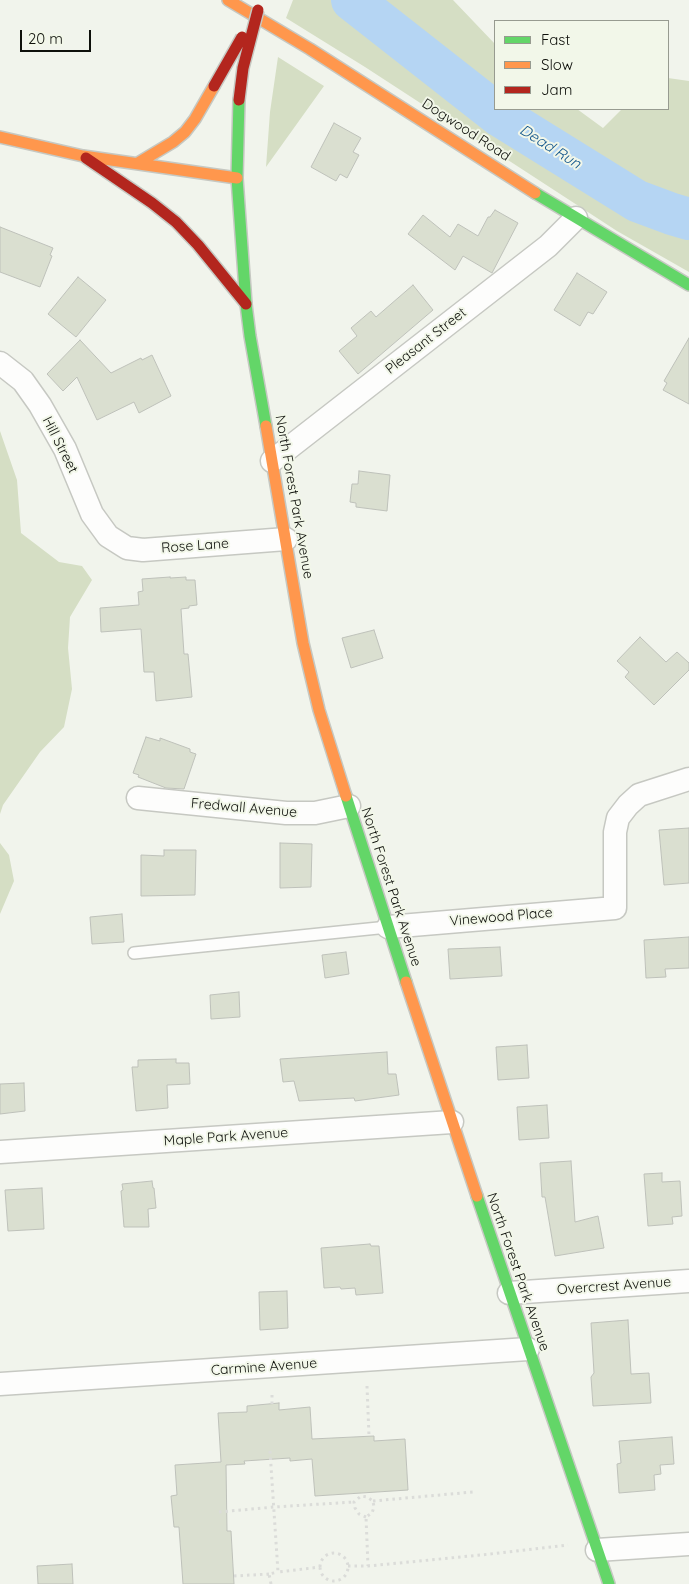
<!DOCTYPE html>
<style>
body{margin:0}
#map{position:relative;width:689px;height:1584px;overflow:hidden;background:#f1f4ec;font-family:Quicksand,sans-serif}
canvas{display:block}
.legend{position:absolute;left:494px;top:20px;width:175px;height:90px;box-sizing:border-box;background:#f2f7e9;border:1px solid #979b90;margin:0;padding:6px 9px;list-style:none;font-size:15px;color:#0e100b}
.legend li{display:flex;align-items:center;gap:10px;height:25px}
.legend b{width:25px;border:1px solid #979b90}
.scale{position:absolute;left:20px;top:30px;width:71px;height:22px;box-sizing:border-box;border:2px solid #0e100b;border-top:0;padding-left:6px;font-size:15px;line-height:18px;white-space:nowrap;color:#0e100b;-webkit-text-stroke:4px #f2f7e9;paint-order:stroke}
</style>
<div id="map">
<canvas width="689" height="1584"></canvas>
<ul class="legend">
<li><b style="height:6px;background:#63d668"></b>Fast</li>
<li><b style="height:6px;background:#ff974d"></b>Slow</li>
<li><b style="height:6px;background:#b3261e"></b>Jam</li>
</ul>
<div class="scale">20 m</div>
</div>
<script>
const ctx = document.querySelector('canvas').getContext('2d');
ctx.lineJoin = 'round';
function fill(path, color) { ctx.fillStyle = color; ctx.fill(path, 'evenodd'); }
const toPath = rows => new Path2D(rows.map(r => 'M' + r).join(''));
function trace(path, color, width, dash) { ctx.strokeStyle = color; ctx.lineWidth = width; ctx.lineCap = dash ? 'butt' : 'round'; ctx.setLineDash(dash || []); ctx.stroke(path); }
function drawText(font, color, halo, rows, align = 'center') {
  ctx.font = font + ' Quicksand,sans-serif'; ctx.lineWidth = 4; ctx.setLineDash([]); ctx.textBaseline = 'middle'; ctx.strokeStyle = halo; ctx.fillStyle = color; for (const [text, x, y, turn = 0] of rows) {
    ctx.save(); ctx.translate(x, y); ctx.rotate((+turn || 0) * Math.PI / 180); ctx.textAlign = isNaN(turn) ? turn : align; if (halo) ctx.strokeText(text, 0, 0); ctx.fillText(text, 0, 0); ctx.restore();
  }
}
fill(toPath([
 [293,0,453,0,495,44,495,109,577,109,603,128,622,109,668,109,668,78,689,81,689,272,617,231,365,67,286,18],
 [278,57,324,86,266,167,270,112],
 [0,431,17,480,21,533,59,562,82,566,92,580,70,617,68,648,72,689,64,727,40,752,3,805,0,814],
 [0,843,9,855,14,881,0,914]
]), '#d5dec4');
trace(toPath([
 [352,0,500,116,637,201,672,214,689,219]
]), '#b5d5f3', 42);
const building = toPath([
 [334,123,361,138,353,152,359,155,347,178,340,174,336,181,311,167,334,123],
 [495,210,518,223,492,273,463,256,455,270,408,234,423,215,450,237,458,224,478,236,488,217,490,217,495,210],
 [0,227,53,248,50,255,52,256,40,287,0,272,0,227],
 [577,273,607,292,593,314,588,312,580,326,554,310,577,273],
 [78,277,106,300,76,337,48,314,78,277],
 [413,285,433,310,358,374,339,351,357,336,351,328,371,311,376,317,413,285],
 [689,338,689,404,663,390,667,383,664,381,689,338],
 [80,340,111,373,141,358,142,360,152,355,171,396,139,413,134,402,97,420,77,377,63,391,47,374,80,340],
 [359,471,390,475,387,511,356,507,356,503,350,502,352,484,358,484,359,471],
 [170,577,170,578,186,577,186,580,195,580,197,605,189,606,189,608,181,609,184,654,188,654,192,697,156,701,154,672,144,672,141,629,101,632,100,608,139,605,138,592,143,591,142,579,170,577],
 [374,630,383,658,351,668,342,638,374,630],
 [640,637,666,662,677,652,689,663,689,670,654,705,625,677,629,672,617,661,640,637],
 [146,737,160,741,160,738,190,749,190,752,196,754,184,789,166,788,138,777,139,775,133,773,146,737],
 [689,828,689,883,664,885,659,830,689,828],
 [280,843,312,844,311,887,280,888,280,843],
 [164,850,196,850,195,895,141,896,141,855,164,856,164,850],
 [122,914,124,942,92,944,90,917,122,914],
 [689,937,689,968,665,969,666,977,646,978,644,940,689,937],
 [500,947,502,976,450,979,448,949,500,947],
 [346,952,349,974,325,978,322,955,346,952],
 [239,992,240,1017,211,1019,210,995,239,992],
 [527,1045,529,1078,498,1080,496,1047,527,1045],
 [387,1052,388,1074,396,1074,399,1095,355,1101,354,1098,299,1101,294,1081,283,1082,280,1059,387,1052],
 [176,1059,176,1063,189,1063,190,1084,167,1085,168,1108,136,1111,132,1067,138,1067,138,1060,176,1059],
 [24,1083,25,1111,0,1114,0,1084,24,1083],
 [547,1105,549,1138,519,1140,517,1107,547,1105],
 [571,1161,575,1222,598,1216,604,1248,555,1256,545,1197,542,1197,540,1163,571,1161],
 [662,1173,662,1182,680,1181,682,1216,672,1217,673,1224,648,1226,644,1174,662,1173],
 [152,1181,153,1188,154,1188,156,1208,148,1209,149,1227,124,1227,121,1191,123,1190,122,1184,152,1181],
 [42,1188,44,1229,8,1231,5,1190,42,1188],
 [370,1244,371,1246,379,1246,383,1293,356,1295,355,1288,341,1289,340,1287,324,1288,321,1248,370,1244],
 [287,1291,288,1328,260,1330,259,1292,287,1291],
 [628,1320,631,1374,649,1373,651,1403,593,1406,591,1377,594,1373,591,1323,628,1320],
 [279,1403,279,1410,310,1407,312,1439,374,1436,374,1441,405,1439,408,1490,315,1496,312,1459,290,1461,290,1458,244,1461,245,1464,226,1465,227,1531,231,1531,234,1584,183,1584,179,1527,174,1527,171,1496,177,1495,175,1465,221,1462,218,1413,247,1412,247,1406,279,1403],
 [672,1437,674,1464,660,1465,661,1474,654,1475,655,1490,619,1493,617,1464,621,1463,619,1441,672,1437],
 [72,1564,73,1584,38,1584,37,1566,72,1564]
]);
fill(building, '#dadfd0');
trace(building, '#bec1ba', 1);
const lane = toPath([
 [134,953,388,927]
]);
const street = toPath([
 [0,363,23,381,40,405,65,449,92,514,108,536,127,548,143,550,286,539],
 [272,461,548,246,576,218],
 [138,798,286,813,315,813,349,806],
 [388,927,615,908,615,832,618,818,628,805,639,795,689,779],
 [0,1152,452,1122],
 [509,1293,689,1281],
 [0,1384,528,1349],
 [597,1550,689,1544]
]);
const fast = toPath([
 [239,100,237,178,246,304,250,336,266,426],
 [535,193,689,285],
 [346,796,406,982],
 [477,1196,609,1584]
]);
const slow = toPath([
 [228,0,310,49,535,193],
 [0,137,83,156,237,178],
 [138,163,173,142,185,132,195,119,214,86],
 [266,426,303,643,319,710,346,796],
 [406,982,477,1196]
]);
const jam = toPath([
 [86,158,152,203,176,222,198,245,246,304]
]);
trace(lane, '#c6c8c2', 14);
trace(street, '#c6c8c2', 25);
trace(fast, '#c6c8c2', 14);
trace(slow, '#c6c8c2', 14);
trace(jam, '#c6c8c2', 14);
trace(toPath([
 [367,1386,369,1436],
 [272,1404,272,1391],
 [270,1451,278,1572,320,1567],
 [373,1501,473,1492],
 [219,1512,274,1507,354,1502],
 [366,1517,359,1514,355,1508,354,1502,361,1496,367,1497,373,1501,374,1507,372,1513,366,1517,368,1566],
 '320 1567a14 14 0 1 1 28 0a14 14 0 1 1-28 0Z',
 [348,1566,368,1566,481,1555,568,1545],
 [234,1576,269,1574],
 [271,1584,269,1574,278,1572]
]), '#dbdcd9', 3, [2.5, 4]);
trace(lane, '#fdfdfc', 11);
trace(street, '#fdfdfc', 22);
trace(fast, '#63d668', 11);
trace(slow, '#ff974d', 11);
trace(jam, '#b3261e', 11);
const jamBridge = toPath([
 [214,86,242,37],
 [239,100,243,68,258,10]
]);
trace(jamBridge, '#c6c8c2', 14, []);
trace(jamBridge, '#b3261e', 11);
drawText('14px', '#0e100b', '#f2f7e9', [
 ["Dogwood Road",466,130,33],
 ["Pleasant Street",426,341,-38],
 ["Hill Street",60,445,63],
 ["North Forest Park Avenue",294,497,80],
 ["Rose Lane",195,546,-4],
 ["Fredwall Avenue",244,808,5],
 ["North Forest Park Avenue",391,887,72],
 ["Vinewood Place",501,917,-5],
 ["Maple Park Avenue",226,1137,-4],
 ["North Forest Park Avenue",518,1272,71],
 ["Overcrest Avenue",614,1286,-4],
 ["Carmine Avenue",264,1367,-4]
]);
drawText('italic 15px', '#11558c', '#f2f7e9', [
 ["Dead Run",550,147,32]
]);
</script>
